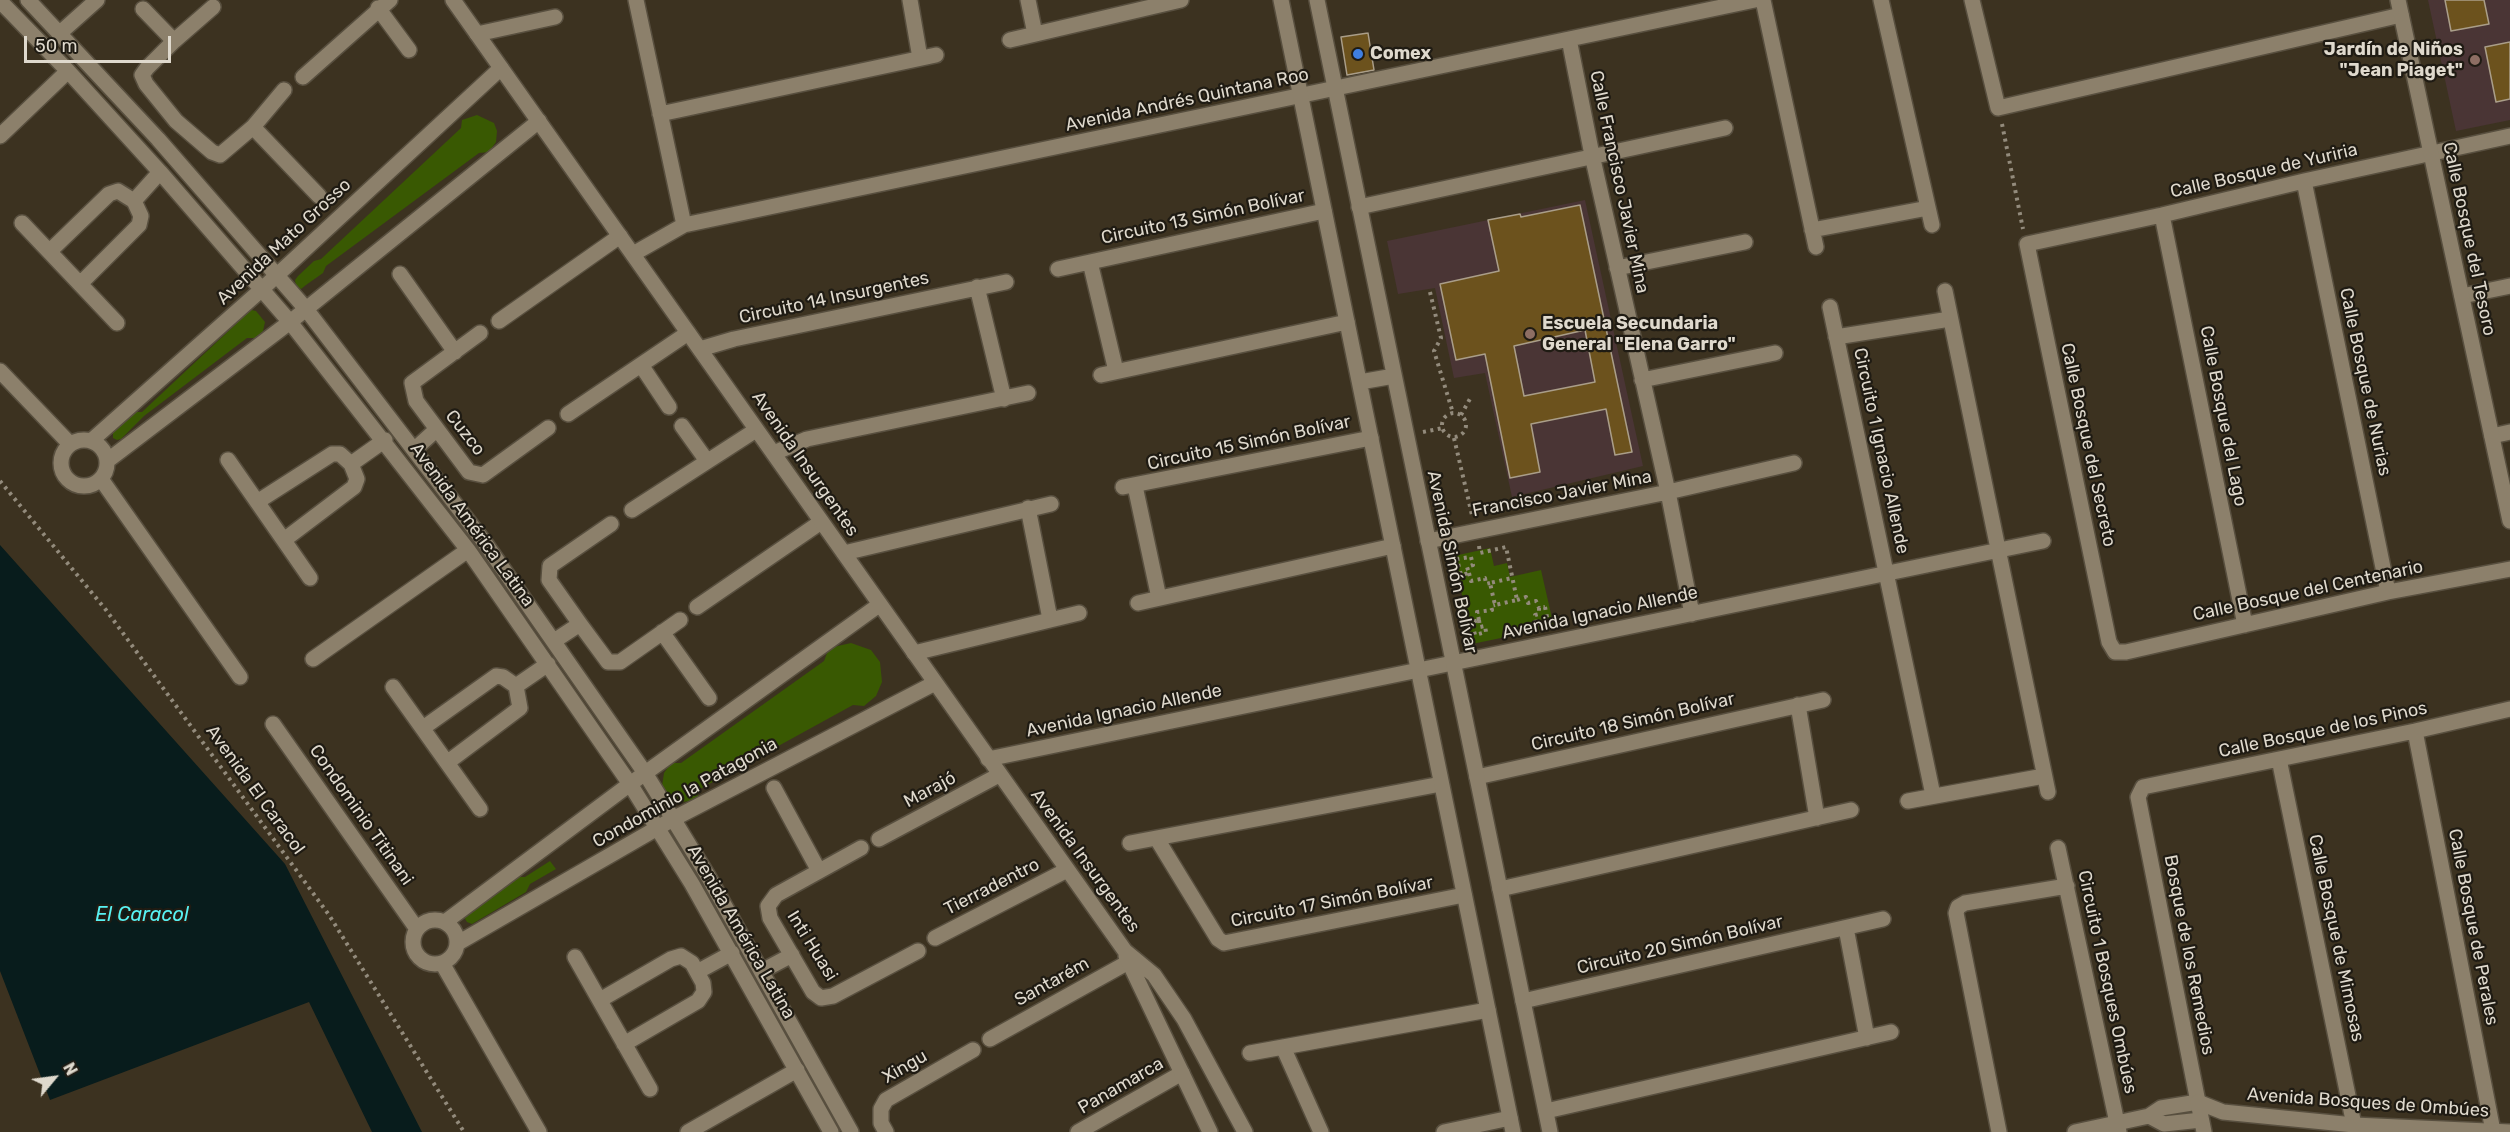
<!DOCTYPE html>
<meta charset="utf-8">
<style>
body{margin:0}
#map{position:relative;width:2510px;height:1132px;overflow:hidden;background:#3c3220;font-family:Rubik,sans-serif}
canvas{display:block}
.north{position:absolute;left:24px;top:1048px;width:60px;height:60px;-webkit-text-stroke:4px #1f1b13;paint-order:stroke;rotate:61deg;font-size:16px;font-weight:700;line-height:24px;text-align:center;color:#dfd9cd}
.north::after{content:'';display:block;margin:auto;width:21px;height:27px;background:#dfd9cd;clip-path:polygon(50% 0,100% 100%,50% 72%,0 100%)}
.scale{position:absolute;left:24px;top:36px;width:147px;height:27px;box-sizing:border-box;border:3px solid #dfd9cd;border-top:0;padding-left:8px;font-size:18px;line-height:21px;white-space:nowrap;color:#dfd9cd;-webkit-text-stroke:4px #1f1b13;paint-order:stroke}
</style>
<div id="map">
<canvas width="2510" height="1132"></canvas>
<div class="north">N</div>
<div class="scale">50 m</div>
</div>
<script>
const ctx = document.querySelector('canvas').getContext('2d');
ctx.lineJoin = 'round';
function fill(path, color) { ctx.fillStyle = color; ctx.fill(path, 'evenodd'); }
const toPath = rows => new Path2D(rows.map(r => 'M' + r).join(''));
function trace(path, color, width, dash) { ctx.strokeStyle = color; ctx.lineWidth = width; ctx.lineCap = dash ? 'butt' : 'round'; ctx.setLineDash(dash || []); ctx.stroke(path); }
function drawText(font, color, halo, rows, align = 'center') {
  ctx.font = font + ' Rubik,sans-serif'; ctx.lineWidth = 4.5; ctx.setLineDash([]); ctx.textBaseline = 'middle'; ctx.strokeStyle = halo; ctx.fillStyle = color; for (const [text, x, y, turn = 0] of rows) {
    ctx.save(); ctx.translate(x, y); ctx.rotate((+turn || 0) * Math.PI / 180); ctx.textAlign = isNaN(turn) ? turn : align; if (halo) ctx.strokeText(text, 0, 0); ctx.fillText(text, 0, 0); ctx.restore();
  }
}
fill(toPath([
 [2428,0,2510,0,2510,120,2456,131],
 [1585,200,1643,466,1512,497,1485,373,1454,378,1435,288,1398,294,1387,241]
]), '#4a3535');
fill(toPath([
 [477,115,494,123,497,131,496,142,489,152,479,153,326,266,323,273,306,285,301,289,296,286,295,280,298,276,314,261,321,259,461,128,462,120],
 [247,309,256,311,265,322,263,331,256,338,247,338,144,416,121,439,117,440,113,438,113,430,136,412,142,412,236,324,237,315],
 [1490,548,1494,566,1507,563,1510,577,1541,570,1554,627,1472,644,1454,556],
 [851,643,871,650,880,662,882,682,876,696,864,706,853,705,700,789,696,801,678,802,668,795,662,786,664,773,671,763,681,763,824,661,829,648],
 [550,861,556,869,530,884,526,892,472,924,467,922,464,917,466,912,515,877,525,877]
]), '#395902');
fill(toPath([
 [0,545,285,864,422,1132,372,1132,309,1002,50,1100,0,971]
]), '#081c1c');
const building = toPath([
 [2445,0,2484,0,2489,24,2451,31,2445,0],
 [1368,33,1374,70,1347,75,1341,37,1368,33],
 [2510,42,2510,99,2496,102,2485,47,2510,42],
 [1580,205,1632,452,1615,455,1606,409,1531,424,1540,472,1510,478,1485,354,1456,360,1440,284,1499,271,1488,220,1520,214,1521,217,1580,205],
 [1585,330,1595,382,1524,396,1514,346,1585,330]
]);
fill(building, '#6c521d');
trace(building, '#aa9e89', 1.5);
const minor = toPath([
 [28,0,158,139,306,309,485,543,645,773,708,876,851,1132],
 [636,0,684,225],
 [910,0,920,58],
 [1028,0,1035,34],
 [1763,0,1816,247],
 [1881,0,1932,225],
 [1972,0,1998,108,2401,15],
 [0,1,68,71,160,172,290,322,468,550,630,784,692,884,831,1132],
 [213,7,174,41,147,68,142,75,146,84,176,121,212,152,220,155,253,127,284,90],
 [378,8,409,50],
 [143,9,174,41],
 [60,33,97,0],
 [477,34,555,17],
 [1569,39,1592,155,1668,492,1692,614],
 [1010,40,1181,0],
 [303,77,390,0],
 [660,114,936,55],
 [253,127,319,196],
 [0,136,68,71],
 [2510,136,2304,181,2162,215,2027,244,2109,642,2115,652,2126,652,2388,592,2510,569],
 [2304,181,2388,592],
 [134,201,160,172],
 [1359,207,1725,128],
 [2162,215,2245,625],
 [22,223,117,323],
 [1812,230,1928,208],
 [50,251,109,194,118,191,134,201,141,216,139,225,80,284],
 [633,254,684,225,1755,0],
 [1090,262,1116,371],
 [1617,268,1745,242],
 [1058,269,1324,211],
 [400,274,455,352],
 [977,287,1004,399],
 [1945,291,2048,792],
 [2462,296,2510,286],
 [1830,307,1933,795],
 [499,321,620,236],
 [480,333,412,383,416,401,469,472,483,475,548,428],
 [1836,337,1950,319],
 [700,349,734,339,1006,282],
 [641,365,669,407],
 [0,371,70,444],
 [1101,375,1347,322],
 [1642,380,1775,353],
 [568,414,688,333],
 [682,426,707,461],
 [2492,436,2510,432],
 '61 463a23 23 0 1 1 46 0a23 23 0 1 1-46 0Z',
 [91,441,261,290,501,68],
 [415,449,437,429],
 [774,453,807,439,1028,393],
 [228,460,310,578],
 [107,461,290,322,539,121],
 [351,464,385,440],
 [101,479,240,677],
 [1135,486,1159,598],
 [1123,487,1371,438],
 [257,502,332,454,340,454,351,464,357,479,354,487,284,540],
 [1028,508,1050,619],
 [632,510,756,430],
 [611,524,550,566,549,580,580,624,608,662,620,662,680,620],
 [1428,541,1668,492,1794,463],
 [844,553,1051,504],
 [1138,603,1393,546],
 [697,607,821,522],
 [662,632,709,698],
 [554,641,580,624],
 [914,653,1079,613],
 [313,659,468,550],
 [516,686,548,664],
 [393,687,480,809],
 [1798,705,1817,818],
 [273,724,417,929],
 [423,728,496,676,503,677,516,686,520,708,448,762],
 [2415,731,2493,1131],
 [988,759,2043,541],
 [2279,759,2354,1125],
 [1477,777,1823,700],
 [774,788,819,871],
 [1908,801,2044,776],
 [879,839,999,775],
 [1157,839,1218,939,1224,943,1464,895],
 [1130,843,1441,784],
 [861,848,776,895,768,906,770,918,813,992,821,998,833,996,918,951],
 [2058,848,2119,1132],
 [1500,889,1851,810],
 '413 942a22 22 0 1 1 44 0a22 22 0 1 1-44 0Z',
 [445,922,630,784,879,605],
 [1846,928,1867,1038],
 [935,938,1067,870],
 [458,943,673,819,935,683],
 [575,957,650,1089],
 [442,963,539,1132],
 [762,971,792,955],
 [697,972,732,953],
 [600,1000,671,959,681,956,692,963,703,983,704,992,698,1001,624,1044],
 [1523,1001,1883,919],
 [990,1039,1134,959],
 [1283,1047,1321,1132],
 [1250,1053,1488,1010],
 [1546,1111,1891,1032],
 [2149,1116,2164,1124,2201,1120],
 [688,1132,797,1070],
 [886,1132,881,1123,881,1109,886,1100,973,1050],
 [1078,1132,1182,1073],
 [1444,1132,1510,1118],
 [1999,1132,1956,913,1958,907,1965,903,2067,886],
 [2075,1132,2149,1116,2161,1108,2198,1102,2138,797,2143,787,2415,731,2510,709]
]);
const tertiary = toPath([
 [2398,0,2510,521],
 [2198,1102,2223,1112,2354,1125,2510,1132],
 [2198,1102,2204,1132]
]);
const secondary = toPath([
 [453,0,1125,951,1154,975,1184,1019,1245,1132],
 [1281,0,1513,1132],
 [1317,0,1550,1132],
 [1360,382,1394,376],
 [1126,956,1210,1132]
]);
trace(minor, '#584f3f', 18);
trace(tertiary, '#584f3f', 18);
trace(secondary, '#584f3f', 18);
trace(toPath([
 [2002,124,2023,229],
 [1430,292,1441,338,1434,351,1453,413],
 '1442 425a12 12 0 1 1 24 0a12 12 0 1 1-24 0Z',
 [1461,415,1471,397],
 [1423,432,1443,428],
 [1454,438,1472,515],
 [0,481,106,610,329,915,464,1132],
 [1479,546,1480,553,1506,547,1517,600,1495,605,1490,583,1512,578],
 [1471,557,1473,565,1467,567,1469,573,1461,575,1457,559,1471,557],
 [1469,573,1471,581,1485,578,1486,584,1490,583],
 [1517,600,1526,597,1528,603,1536,601,1539,608],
 [1545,607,1548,622,1536,625,1535,615,1539,614,1539,608,1545,607],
 [1479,620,1480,627,1485,626,1486,632,1475,635,1472,622,1479,620],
 [1479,620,1477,612,1492,610,1491,606,1495,605]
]), '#938b7c', 4, [3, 4.5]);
trace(minor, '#8c806b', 15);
trace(tertiary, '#8c806b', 15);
trace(secondary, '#8c806b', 15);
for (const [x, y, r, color] of [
 [1358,54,6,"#3f7fe0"],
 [2475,60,6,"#8d6e63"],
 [1530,334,6,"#8d6e63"]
]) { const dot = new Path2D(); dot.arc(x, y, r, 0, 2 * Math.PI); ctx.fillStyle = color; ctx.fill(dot); trace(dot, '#1f1b13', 2); }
drawText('bold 18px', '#dfd9cd', '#1f1b13', [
 ["Jardín de Niños",2463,50,"right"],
 ["\"Jean Piaget\"",2463,71,"right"],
 ["Comex",1370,54],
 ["Escuela Secundaria",1542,324],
 ["General \"Elena Garro\"",1542,345]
], 'left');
drawText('18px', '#dfd9cd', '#1f1b13', [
 ["Avenida Andrés Quintana Roo",1187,100,-12],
 ["Calle Bosque de Yuriria",2264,171,-13],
 ["Calle Francisco Javier Mina",1619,182,78],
 ["Circuito 13 Simón Bolívar",1203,217,-12],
 ["Calle Bosque del Tesoro",2469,239,78],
 ["Avenida Mato Grosso",284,242,-43],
 ["Circuito 14 Insurgentes",834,298,-12],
 ["Calle Bosque de Nurias",2365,382,78],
 ["Calle Bosque del Lago",2223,416,79],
 ["Cuzco",465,433,52],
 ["Circuito 15 Simón Bolívar",1249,443,-12],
 ["Calle Bosque del Secreto",2088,445,78],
 ["Circuito 1 Ignacio Allende",1881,451,78],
 ["Avenida Insurgentes",805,464,55],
 ["Francisco Javier Mina",1562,494,-11],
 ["Avenida América Latina",472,525,54],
 ["Avenida Simón Bolívar",1452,562,78],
 ["Calle Bosque del Centenario",2308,591,-12],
 ["Avenida Ignacio Allende",1600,613,-12],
 ["Avenida Ignacio Allende",1124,711,-12],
 ["Circuito 18 Simón Bolívar",1633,722,-13],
 ["Calle Bosque de los Pinos",2323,730,-12],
 ["Avenida El Caracol",255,790,54],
 ["Marajó",930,790,-28],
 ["Condominio la Patagonia",685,793,-29],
 ["Condominio Titinani",361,815,55],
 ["Avenida Insurgentes",1085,861,54],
 ["Tierradentro",992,887,-27],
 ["Circuito 17 Simón Bolívar",1332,902,-11],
 ["Calle Bosque de Perales",2473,927,79],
 ["Avenida América Latina",741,932,60],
 ["Calle Bosque de Mimosas",2336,938,78],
 ["Circuito 20 Simón Bolívar",1680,945,-13],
 ["Inti Huasi",812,946,58],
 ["Bosque de los Remedios",2189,955,79],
 ["Santarém",1052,982,-29],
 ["Circuito 1 Bosques Ombúes",2107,982,78],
 ["Xingu",905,1067,-30],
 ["Panamarca",1121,1086,-30],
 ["Avenida Bosques de Ombúes",2368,1103,4]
]);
drawText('italic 20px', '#58f1f2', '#1f1b13', [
 ["El Caracol",142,915]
]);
</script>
